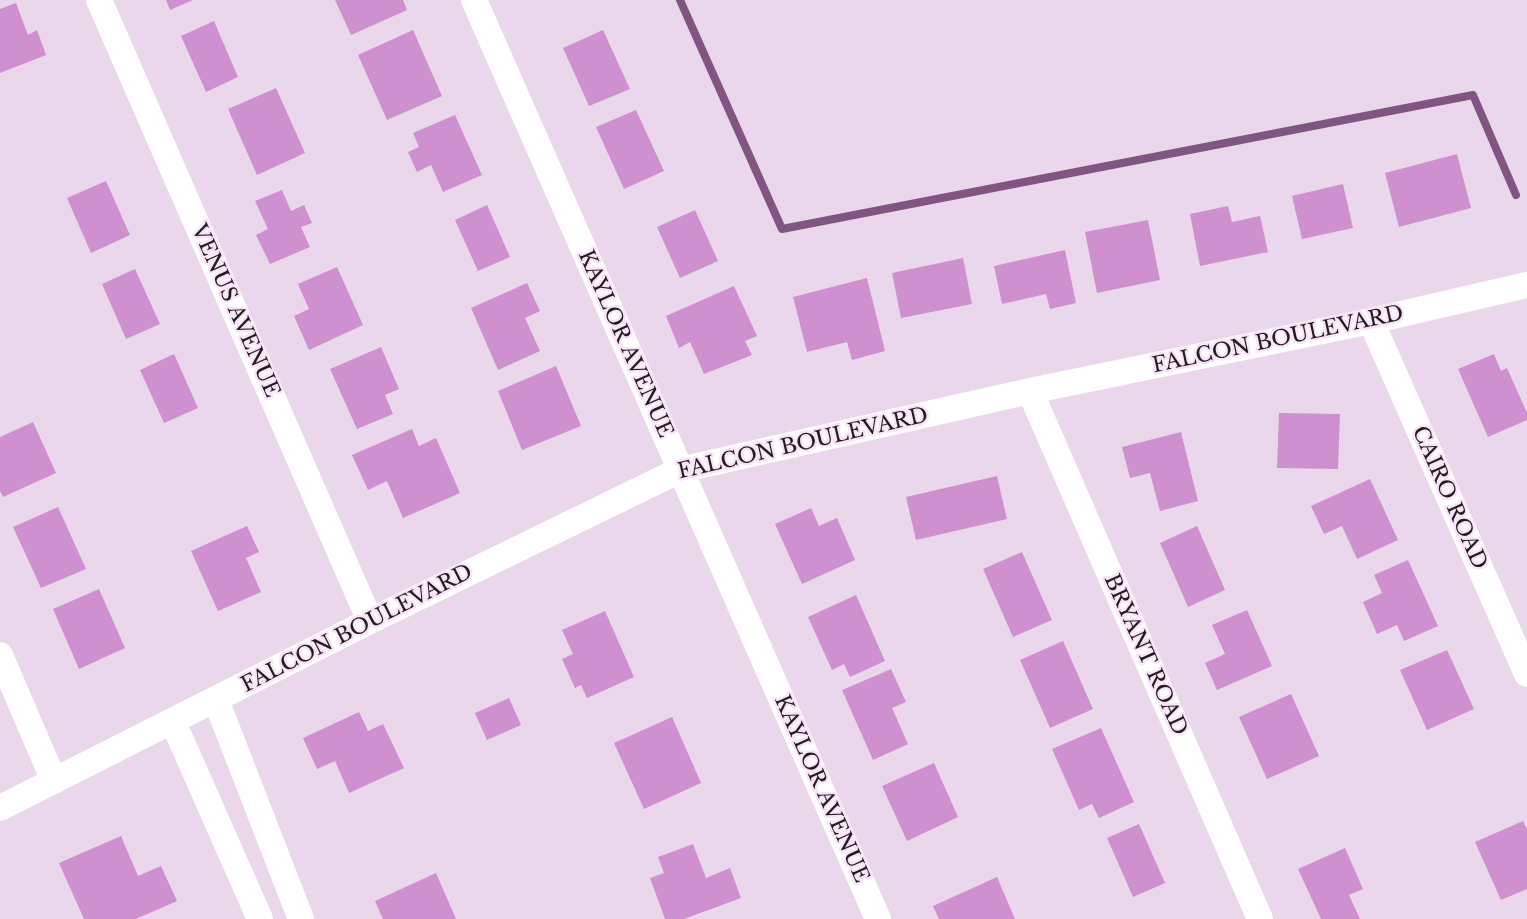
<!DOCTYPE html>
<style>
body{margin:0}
canvas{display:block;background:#ebd7eb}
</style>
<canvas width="1527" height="919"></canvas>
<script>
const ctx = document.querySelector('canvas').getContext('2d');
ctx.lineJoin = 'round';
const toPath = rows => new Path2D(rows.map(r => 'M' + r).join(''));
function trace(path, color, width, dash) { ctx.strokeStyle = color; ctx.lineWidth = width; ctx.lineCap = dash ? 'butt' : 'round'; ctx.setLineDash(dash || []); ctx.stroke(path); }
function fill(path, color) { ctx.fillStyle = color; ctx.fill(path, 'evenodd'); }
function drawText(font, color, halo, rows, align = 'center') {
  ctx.font = font + ' "Libre Baskerville",serif'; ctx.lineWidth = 5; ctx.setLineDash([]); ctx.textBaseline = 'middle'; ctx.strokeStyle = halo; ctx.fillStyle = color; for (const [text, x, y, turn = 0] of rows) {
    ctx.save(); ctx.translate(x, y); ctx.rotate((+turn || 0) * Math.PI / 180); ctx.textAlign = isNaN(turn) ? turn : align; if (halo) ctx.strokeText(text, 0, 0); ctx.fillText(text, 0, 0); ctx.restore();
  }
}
trace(toPath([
 [680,0,782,229,1473,95,1516,195]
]), '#815581', 8);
fill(toPath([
 [166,0,193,0,170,10],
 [335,0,403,0,407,10,351,35],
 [16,3,28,35,37,30,46,55,0,73,0,9],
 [214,21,238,77,206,92,181,36],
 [413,30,442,96,387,120,358,55],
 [603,30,630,89,589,106,563,48],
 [276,88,305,153,257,175,228,109],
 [636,110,664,171,624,189,596,127],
 [455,115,482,175,443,192,431,165,417,172,408,152,419,147,413,133],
 [1457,154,1471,208,1399,227,1385,173],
 [106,181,130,235,91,253,67,198],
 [1343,184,1353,228,1302,239,1292,196],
 [282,190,291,211,304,205,312,223,301,227,310,247,270,264,256,235,268,229,255,201],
 [487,205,510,257,478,271,455,220],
 [1228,206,1232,222,1260,216,1268,252,1200,266,1190,214],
 [695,210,718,261,680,278,657,227],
 [1148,220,1160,280,1097,293,1085,232],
 [1065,250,1076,303,1050,309,1046,294,1002,304,994,266],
 [963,258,972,304,901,318,892,273],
 [337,267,363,325,309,350,294,316,309,309,298,284],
 [135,269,160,324,126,339,102,284],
 [867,278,885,351,852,360,847,342,807,352,793,297],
 [527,283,540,311,525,318,540,351,498,370,471,308],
 [734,286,757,336,745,341,752,355,704,374,690,342,679,348,666,316],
 [381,347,399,389,385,395,393,414,357,429,330,369],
 [174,354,198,408,164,423,140,370],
 [1494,354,1501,371,1507,368,1527,413,1527,420,1488,437,1458,369],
 [556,366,581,426,522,450,498,391],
 [1279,413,1340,414,1338,469,1277,468],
 [33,422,56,473,3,497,0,491,0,437],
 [412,429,419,446,436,438,460,493,403,518,387,481,368,490,352,455],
 [1181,432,1198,501,1160,511,1150,473,1130,478,1122,447],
 [997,476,1007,519,916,540,906,497],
 [1370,479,1398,540,1357,559,1342,526,1324,534,1311,506],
 [58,507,86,569,41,588,13,527],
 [811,508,819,526,837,518,855,560,802,584,775,524],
 [247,526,259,552,246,558,261,592,218,611,191,551],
 [1197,526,1225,590,1188,607,1160,543],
 [1022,552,1052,620,1013,637,983,569],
 [1408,560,1438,626,1404,641,1397,625,1377,634,1363,602,1382,593,1374,575],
 [99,589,125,648,79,669,53,609],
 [856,595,885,661,850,677,844,664,832,670,808,617],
 [1247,610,1272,666,1217,690,1205,663,1225,654,1212,625],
 [605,611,634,677,587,698,581,685,575,688,562,659,573,654,562,630],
 [1063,641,1093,709,1050,728,1020,660],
 [1447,650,1474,709,1427,730,1400,670],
 [891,669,906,702,892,708,908,744,873,760,842,690],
 [1291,694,1319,756,1267,779,1239,717],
 [509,698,521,725,487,740,475,713],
 [359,712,368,731,383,724,404,768,349,793,335,761,317,769,303,738],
 [672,717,701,783,644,809,614,743],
 [1101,728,1134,802,1099,818,1092,804,1079,810,1052,749],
 [934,763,958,817,907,841,882,786],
 [1523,821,1527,829,1527,889,1501,900,1475,842],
 [1139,824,1165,883,1133,897,1107,838],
 [121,836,138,876,161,866,177,901,136,919,84,919,59,863],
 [693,844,706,878,730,868,741,898,684,919,665,919,650,878,664,873,658,857],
 [1345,848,1363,889,1349,895,1360,919,1321,919,1298,869],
 [436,873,456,919,383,919,375,901],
 [997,877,1015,919,939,919,933,906]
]), '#ce90ce');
trace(toPath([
 [99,0,370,621],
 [474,0,878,919],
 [1371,321,1527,674],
 [1030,391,1260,919],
 [0,655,54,781],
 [216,700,301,919],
 [173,722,260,919],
 [0,808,370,621,680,470,1030,391,1371,321,1527,285]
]), '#fff', 26);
drawText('21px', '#221b22', '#f9e4f8', [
 ["VENUS AVENUE",235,311,66],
 ["FALCON BOULEVARD",1278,340,-12],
 ["KAYLOR AVENUE",625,344,66],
 ["FALCON BOULEVARD",803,444,-13],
 ["CAIRO ROAD",1449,498,66],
 ["FALCON BOULEVARD",357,629,-27],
 ["BRYANT ROAD",1145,655,66],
 ["KAYLOR AVENUE",821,789,66]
]);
</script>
